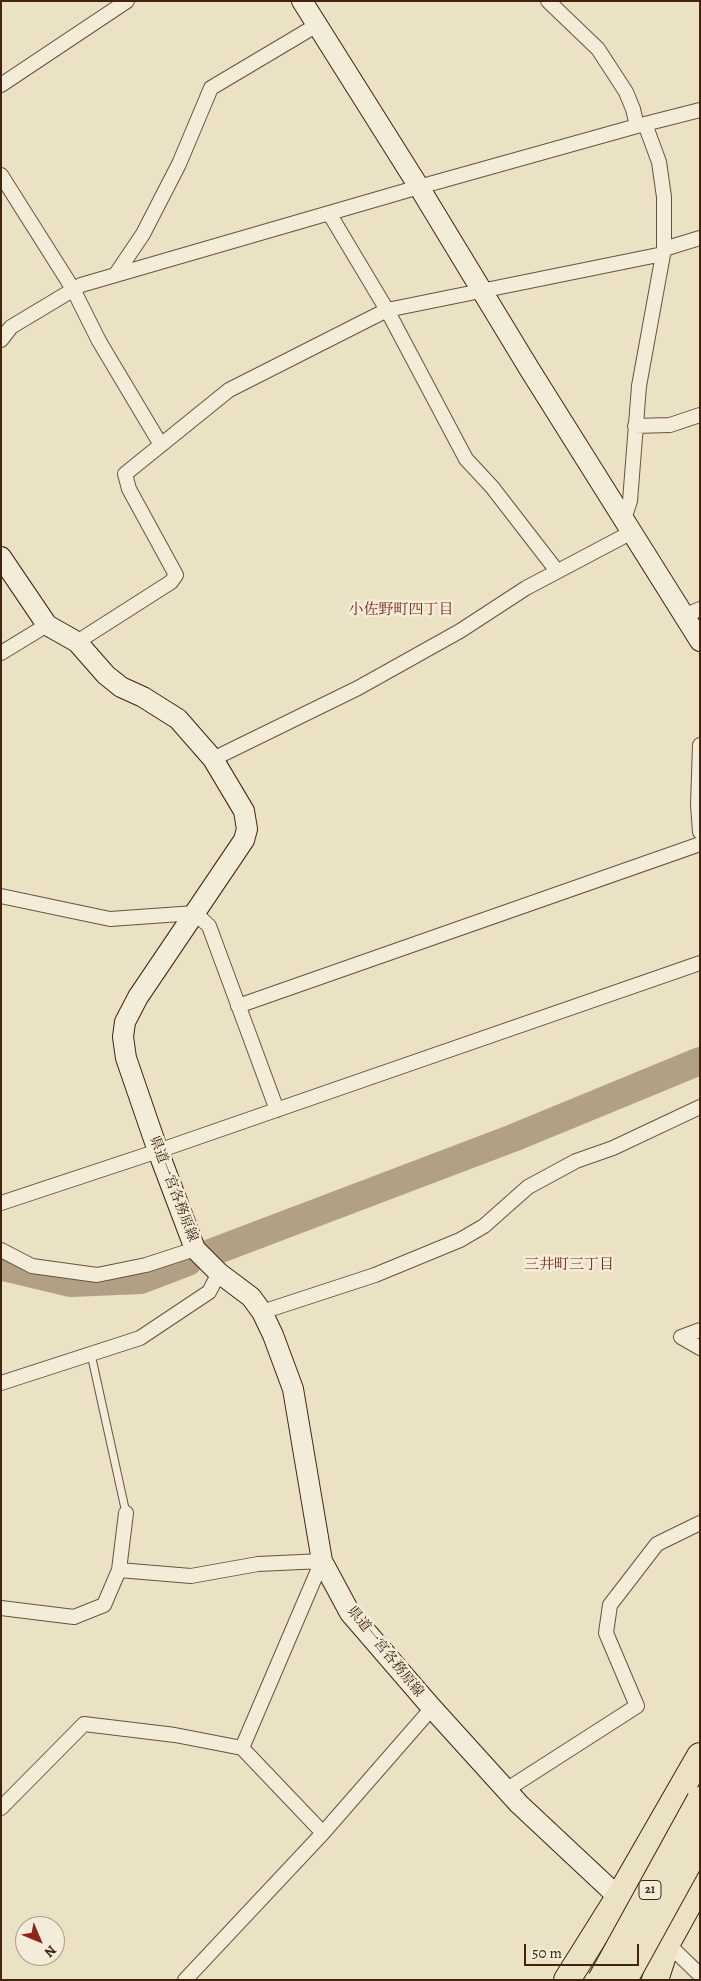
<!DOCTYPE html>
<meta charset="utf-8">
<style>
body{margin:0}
#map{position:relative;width:701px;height:1981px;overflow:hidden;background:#ebe1c4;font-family:Alegreya,serif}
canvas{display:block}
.frame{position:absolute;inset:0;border:2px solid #42230e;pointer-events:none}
.north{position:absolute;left:15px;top:1916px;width:50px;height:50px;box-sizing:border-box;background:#f2ecd9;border:1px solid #ac9c88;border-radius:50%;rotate:135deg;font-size:14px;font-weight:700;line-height:20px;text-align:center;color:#42230e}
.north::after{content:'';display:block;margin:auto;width:18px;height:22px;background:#8f2418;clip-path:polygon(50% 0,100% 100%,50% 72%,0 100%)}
.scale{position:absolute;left:524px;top:1944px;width:115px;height:22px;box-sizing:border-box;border:2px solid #42230e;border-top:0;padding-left:6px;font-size:15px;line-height:18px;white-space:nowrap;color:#42230e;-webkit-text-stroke:4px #f2ecd9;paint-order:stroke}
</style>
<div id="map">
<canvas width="701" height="1981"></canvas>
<div class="frame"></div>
<div class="north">N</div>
<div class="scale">50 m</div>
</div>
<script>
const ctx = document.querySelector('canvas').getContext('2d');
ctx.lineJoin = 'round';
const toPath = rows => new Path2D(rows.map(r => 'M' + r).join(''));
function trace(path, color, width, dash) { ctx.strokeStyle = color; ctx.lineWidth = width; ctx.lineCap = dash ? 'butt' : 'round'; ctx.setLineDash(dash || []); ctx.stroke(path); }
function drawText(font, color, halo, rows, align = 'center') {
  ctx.font = font + ' Alegreya,"Noto Serif JP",serif'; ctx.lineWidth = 5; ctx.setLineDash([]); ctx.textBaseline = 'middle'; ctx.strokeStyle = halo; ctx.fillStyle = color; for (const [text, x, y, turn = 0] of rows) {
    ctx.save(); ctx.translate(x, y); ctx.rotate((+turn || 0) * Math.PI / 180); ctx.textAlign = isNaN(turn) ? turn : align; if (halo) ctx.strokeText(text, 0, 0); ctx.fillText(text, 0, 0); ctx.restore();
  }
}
trace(toPath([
 [210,1253,513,1138,700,1061],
 [1,1265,7,1268,70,1283,141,1280,188,1262]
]), '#b2a086', 28);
const lane = toPath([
 [91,1354,126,1513]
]);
const street = toPath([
 [548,1,598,49,626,92,633,109,637,126],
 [1,85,127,1],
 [1,175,73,289,99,341,161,445],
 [329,213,387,310,466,459,492,487,557,571],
 [664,249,700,238],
 [116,274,143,234,179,164,211,88,317,25],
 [1,340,11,327,81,285,419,187,637,126,700,110],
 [635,426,670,425,700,415],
 [624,519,630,501,639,386,664,249,664,197,659,162,645,124],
 [684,616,700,609],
 [77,642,171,582,176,575,129,489,125,474,229,390,387,310,663,254],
 [1,653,47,625],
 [700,745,698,805,700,832],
 [213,759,358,688,460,631,526,588,632,532],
 [1,896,110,919,195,913,209,926,277,1110],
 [238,1006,700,844],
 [1,1203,158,1151,700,963],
 [1,1250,32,1266,97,1275,146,1265,195,1249],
 [262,1312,375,1275,460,1240,484,1226,528,1187,576,1161,613,1148,700,1107],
 [681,1337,700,1348],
 [681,1337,700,1330],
 [1,1383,140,1338,209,1292,219,1273],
 [119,1570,191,1576,258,1564,322,1561,242,1748],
 [1,1608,74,1617,104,1605,119,1570,126,1513],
 [506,1790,637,1706,606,1633,610,1605,657,1544,700,1523],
 [1,1808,84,1724,175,1735,242,1748,323,1833],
 [667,1943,700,1975],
 [185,1980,323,1833,432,1708]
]);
const secondary = toPath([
 [302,1,419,187,530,370,700,641],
 [1,557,47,625,77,642,106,675,121,687,143,697,178,719,213,759,244,811,247,829,244,840,138,997,125,1022,123,1037,126,1058,158,1151,195,1249,219,1273,251,1297,262,1312,273,1335,293,1389,322,1561,350,1613,432,1708,519,1804,629,1907]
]);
const highway = toPath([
 [567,1980,619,1897,700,1756],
 [655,1980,667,1943,700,1883]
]);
trace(lane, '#6c523c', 9);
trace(street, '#6c523c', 16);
trace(secondary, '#42230e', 22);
trace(highway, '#42230e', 28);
trace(lane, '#f2ecd9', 7);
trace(street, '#f2ecd9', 14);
trace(secondary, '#f2ecd9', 20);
trace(highway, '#ebe1c4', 26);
const highwayBridge = toPath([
 [601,1980,700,1800],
 [624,1980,700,1842]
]);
trace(highwayBridge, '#42230e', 28, []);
trace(highwayBridge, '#ebe1c4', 26);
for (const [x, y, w] of [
 [650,1890,22]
]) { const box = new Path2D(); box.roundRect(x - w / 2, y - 9.5, w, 19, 4); ctx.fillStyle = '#f2ecd9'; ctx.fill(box); trace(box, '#42230e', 1); }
drawText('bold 12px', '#42230e', null, [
 ["21",650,1890]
]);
drawText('14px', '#42230e', '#f2ecd9', [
 ["県道一宮各務原線",173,1189,69],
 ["県道一宮各務原線",385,1652,51]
]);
drawText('15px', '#7a1f14', '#f2ecd9', [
 ["小佐野町四丁目",401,610],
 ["三井町三丁目",569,1265]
]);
</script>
